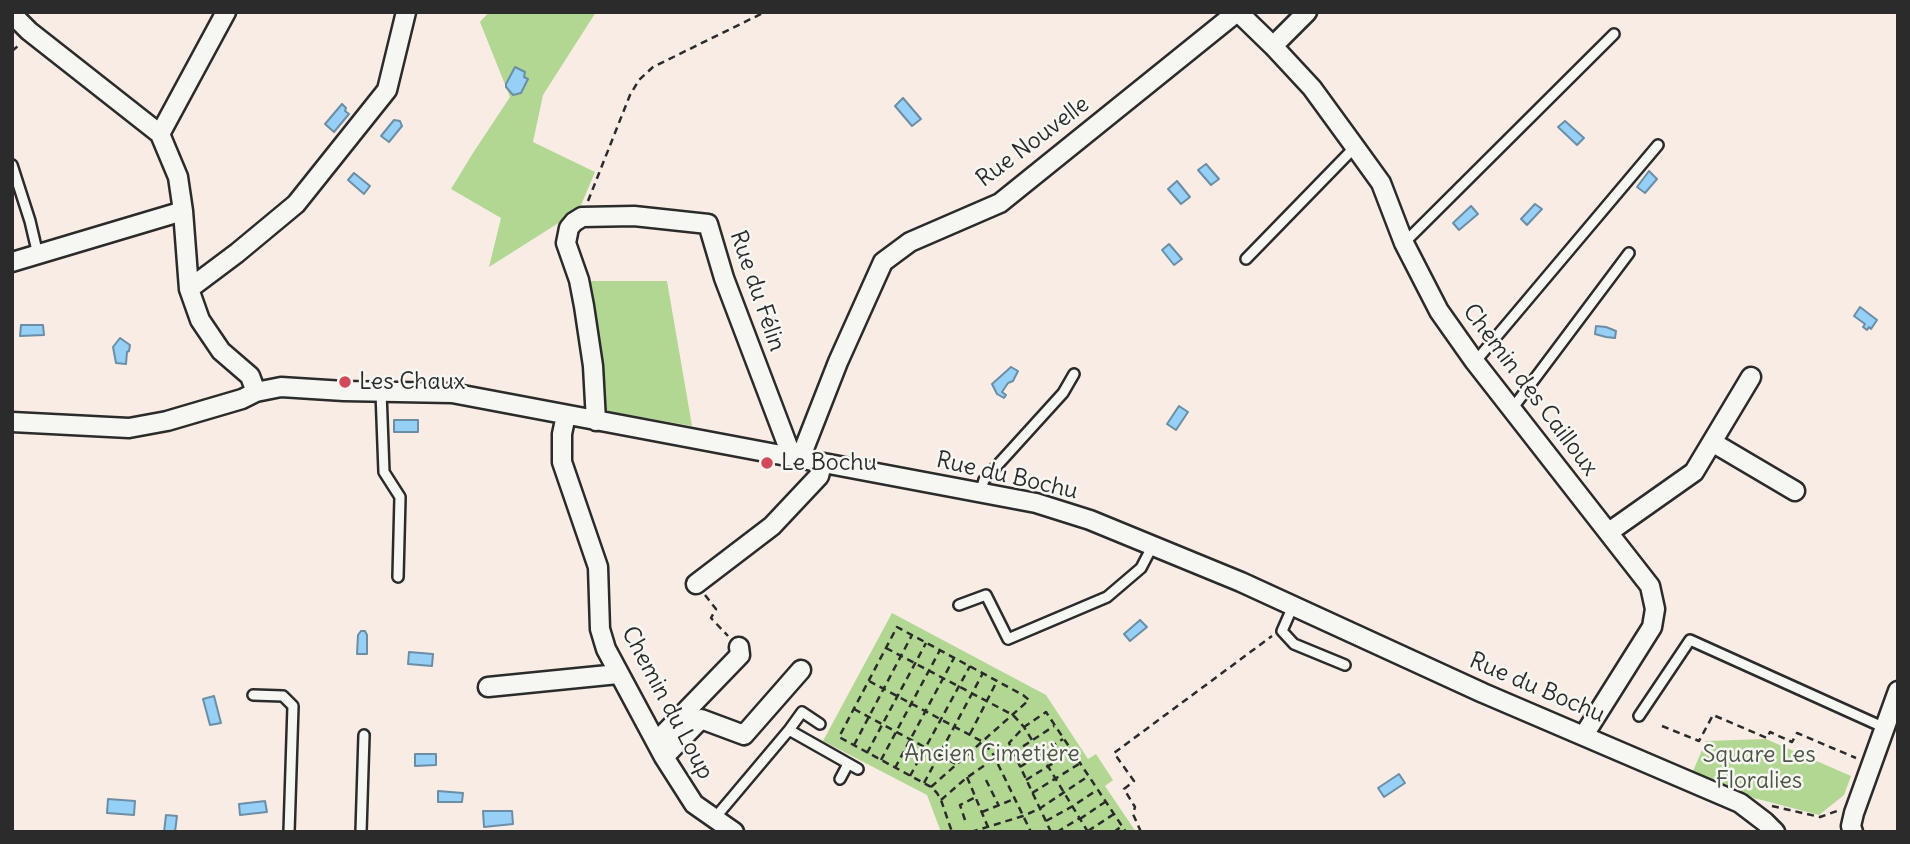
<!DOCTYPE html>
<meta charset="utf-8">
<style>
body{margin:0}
#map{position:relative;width:1910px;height:844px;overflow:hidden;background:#f8ece5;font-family:Delius,sans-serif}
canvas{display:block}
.frame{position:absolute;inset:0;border:14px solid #2b2b2b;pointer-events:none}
</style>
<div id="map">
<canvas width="1910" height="844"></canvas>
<div class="frame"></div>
</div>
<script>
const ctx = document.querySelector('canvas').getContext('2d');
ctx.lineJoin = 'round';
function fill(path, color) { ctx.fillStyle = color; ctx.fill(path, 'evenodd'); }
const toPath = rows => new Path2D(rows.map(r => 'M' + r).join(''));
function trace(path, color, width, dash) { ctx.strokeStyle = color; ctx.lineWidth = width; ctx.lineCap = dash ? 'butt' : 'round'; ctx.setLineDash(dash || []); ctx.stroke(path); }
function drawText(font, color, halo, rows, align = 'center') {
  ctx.font = font + ' Delius,sans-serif'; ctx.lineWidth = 5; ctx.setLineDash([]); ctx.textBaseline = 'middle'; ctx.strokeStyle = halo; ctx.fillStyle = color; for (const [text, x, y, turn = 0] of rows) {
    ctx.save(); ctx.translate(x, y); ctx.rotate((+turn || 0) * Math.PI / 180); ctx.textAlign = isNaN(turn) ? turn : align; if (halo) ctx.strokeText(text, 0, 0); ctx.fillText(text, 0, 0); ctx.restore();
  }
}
fill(toPath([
 [489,12,596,12,543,95,533,142,595,172,579,210,489,267,501,218,451,189,473,153,510,97,480,22],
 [584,281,667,281,692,426,607,411,602,400],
 [892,613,1046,695,1088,759,1096,754,1113,780,1105,786,1136,832,941,832,927,795,823,741],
 [1766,739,1851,776,1844,795,1819,815,1754,798,1693,771,1706,741]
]), '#b2d792');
const water = toPath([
 [515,67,525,72,524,77,528,79,521,93,513,95,506,87,506,84,515,67],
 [903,98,921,119,912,126,895,106,903,98],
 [342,104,346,108,345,111,349,114,334,132,325,124,342,104],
 [394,120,400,121,402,126,389,142,381,136,394,120],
 [1565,121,1584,138,1577,145,1558,127,1565,121],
 [1206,164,1219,179,1211,185,1198,170,1206,164],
 [1649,171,1657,179,1645,193,1637,187,1649,171],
 [354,173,370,186,364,194,348,180,354,173],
 [1177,181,1190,197,1181,204,1168,189,1177,181],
 [1535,204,1542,209,1527,225,1521,219,1535,204],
 [1471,206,1478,214,1459,230,1453,223,1471,206],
 [1169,244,1182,259,1174,265,1162,250,1169,244],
 [1860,307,1877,320,1871,329,1869,327,1867,330,1863,327,1865,324,1854,316,1860,307],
 [21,325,43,325,44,335,20,336,21,325],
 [1596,326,1606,327,1616,331,1615,338,1606,337,1595,334,1596,326],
 [120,338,130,345,129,351,127,352,126,364,116,363,113,347,120,338],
 [1011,367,1018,371,1013,381,1008,383,1002,392,1006,395,1004,398,997,394,992,384,1011,367],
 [1179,406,1188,412,1176,430,1167,424,1179,406],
 [394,420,418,420,418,432,394,432,394,420],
 [1140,620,1147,627,1130,641,1124,634,1140,620],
 [361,631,365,631,367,635,367,654,357,654,358,635,361,631],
 [409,652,433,654,432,666,408,664,409,652],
 [214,696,221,723,210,725,203,699,214,696],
 [415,754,436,754,436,765,415,766,415,754],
 [1399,774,1405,783,1384,797,1378,788,1399,774],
 [438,791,463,793,462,802,438,802,438,791],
 [108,799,135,801,134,815,107,813,108,799],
 [265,801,267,812,240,815,239,804,265,801],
 [483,811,512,811,513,824,484,827,483,811],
 [166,815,177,816,175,832,164,832,166,815]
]);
fill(water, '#96d0f6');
trace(water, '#6b8ea5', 2);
const lane = toPath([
 [12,165,30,221,38,255],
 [1404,243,1614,34],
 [1246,259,1355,147],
 [1475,362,1658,145],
 [381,392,384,472,400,497,398,577],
 [1512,409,1629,253],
 [980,493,984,480,1063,393,1074,374],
 [959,605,986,595,1008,639,1107,597,1141,568,1153,545],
 [1293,606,1282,631,1294,644,1345,665],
 [253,695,283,696,293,706,289,832],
 [1639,716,1690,640,1885,728],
 [789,730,802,712,820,724],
 [840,779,848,764],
 [714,819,789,730,858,769],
 [361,832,364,735]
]);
const street = toPath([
 [1238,12,1273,46,1312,88,1355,147,1381,183,1404,243,1439,311,1475,362,1650,586,1655,609,1652,627,1584,735],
 [12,14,29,31,160,134,178,177,183,211,189,289,200,320,221,351,250,376,256,392],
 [1273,46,1307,12],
 [160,134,226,12],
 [12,262,183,211],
 [189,289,237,253,296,204,387,90,406,12],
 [566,415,562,434,562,462,598,567,600,629,606,649,664,757,694,804,734,832],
 [596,421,593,366,584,306,579,280,566,243,569,228,574,222,582,217,634,216,708,224,724,278,792,457],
 [12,422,129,428,167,421,242,399,256,392,281,387,344,391,452,393,1036,503,1090,520,1241,582,1483,693,1740,803,1765,822,1775,832],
 [1712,442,1795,491],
 [800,459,838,362,883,262,910,242,1000,203,1237,12],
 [1609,532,1694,472,1751,377],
 [696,584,772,526,819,476,822,464],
 [488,687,618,674],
 [656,742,740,655,739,647],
 [664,757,701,719,744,735,801,670],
 [1853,832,1851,826,1854,813,1898,691]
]);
trace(lane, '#2b2b2b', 14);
trace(street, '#2b2b2b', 23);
trace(toPath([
 [12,51,19,45],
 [588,201,630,95,639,80,653,67,765,12],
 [705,595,716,609,711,618,728,636],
 [886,648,1013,715,1024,727,1088,832],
 [869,681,983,742,993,754,1031,832],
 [854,709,956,764],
 [1662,726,1699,741,1713,715,1767,738,1770,732,1792,742,1797,733,1856,758],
 [970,734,997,681],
 [854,745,912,635],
 [867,753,926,643],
 [1013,753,1054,726],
 [881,760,940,650],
 [1020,767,1063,739],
 [895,768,954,658],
 [910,776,970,666],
 [967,777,990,832],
 [986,780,999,806],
 [1026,780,1071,752],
 [924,783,983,673],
 [931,787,1029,700,1023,695,897,627,839,737,931,787,937,793,941,800,952,832],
 [1032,793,1079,764],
 [941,800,965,779,995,758],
 [1772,806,1820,817,1837,811],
 [982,812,1014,799],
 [1080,819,1105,802],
 [965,820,960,805,976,797],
 [1046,821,1073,806,1097,790],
 [1088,831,1114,814],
 [971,832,1023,816,1039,809,1087,777],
 [1051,832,1009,743,1024,727,1046,712,1126,832],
 [1057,832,1080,818],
 [1114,832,1122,826],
 [1141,832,1133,814,1135,807,1124,789,1134,781,1114,753,1272,636]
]), '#2b2b2b', 2.5, [7, 5]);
trace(lane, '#f6f6f2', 9);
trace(street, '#f6f6f2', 18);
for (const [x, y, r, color] of [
 [345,382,7,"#d1495b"],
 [767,463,7,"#d1495b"]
]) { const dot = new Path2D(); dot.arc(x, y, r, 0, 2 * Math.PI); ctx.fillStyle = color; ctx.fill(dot); trace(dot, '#f6f6f2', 2.5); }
drawText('23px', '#2b2b2b', '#f6f6f2', [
 ["Rue Nouvelle",1033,142,-37],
 ["Rue du Félin",757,291,71],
 ["Chemin des Cailloux",1530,390,53],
 ["Rue du Bochu",1007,476,13],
 ["Rue du Bochu",1537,688,23],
 ["Chemin du Loup",667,703,62]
]);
drawText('23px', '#2b2b2b', '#f6f6f2', [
 ["Les Chaux",359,382],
 ["Le Bochu",781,463]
], 'left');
drawText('23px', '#4d5645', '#f6f6f2', [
 ["Ancien Cimetière",992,754],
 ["Square Les",1759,755],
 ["Floralies",1759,781]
]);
</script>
